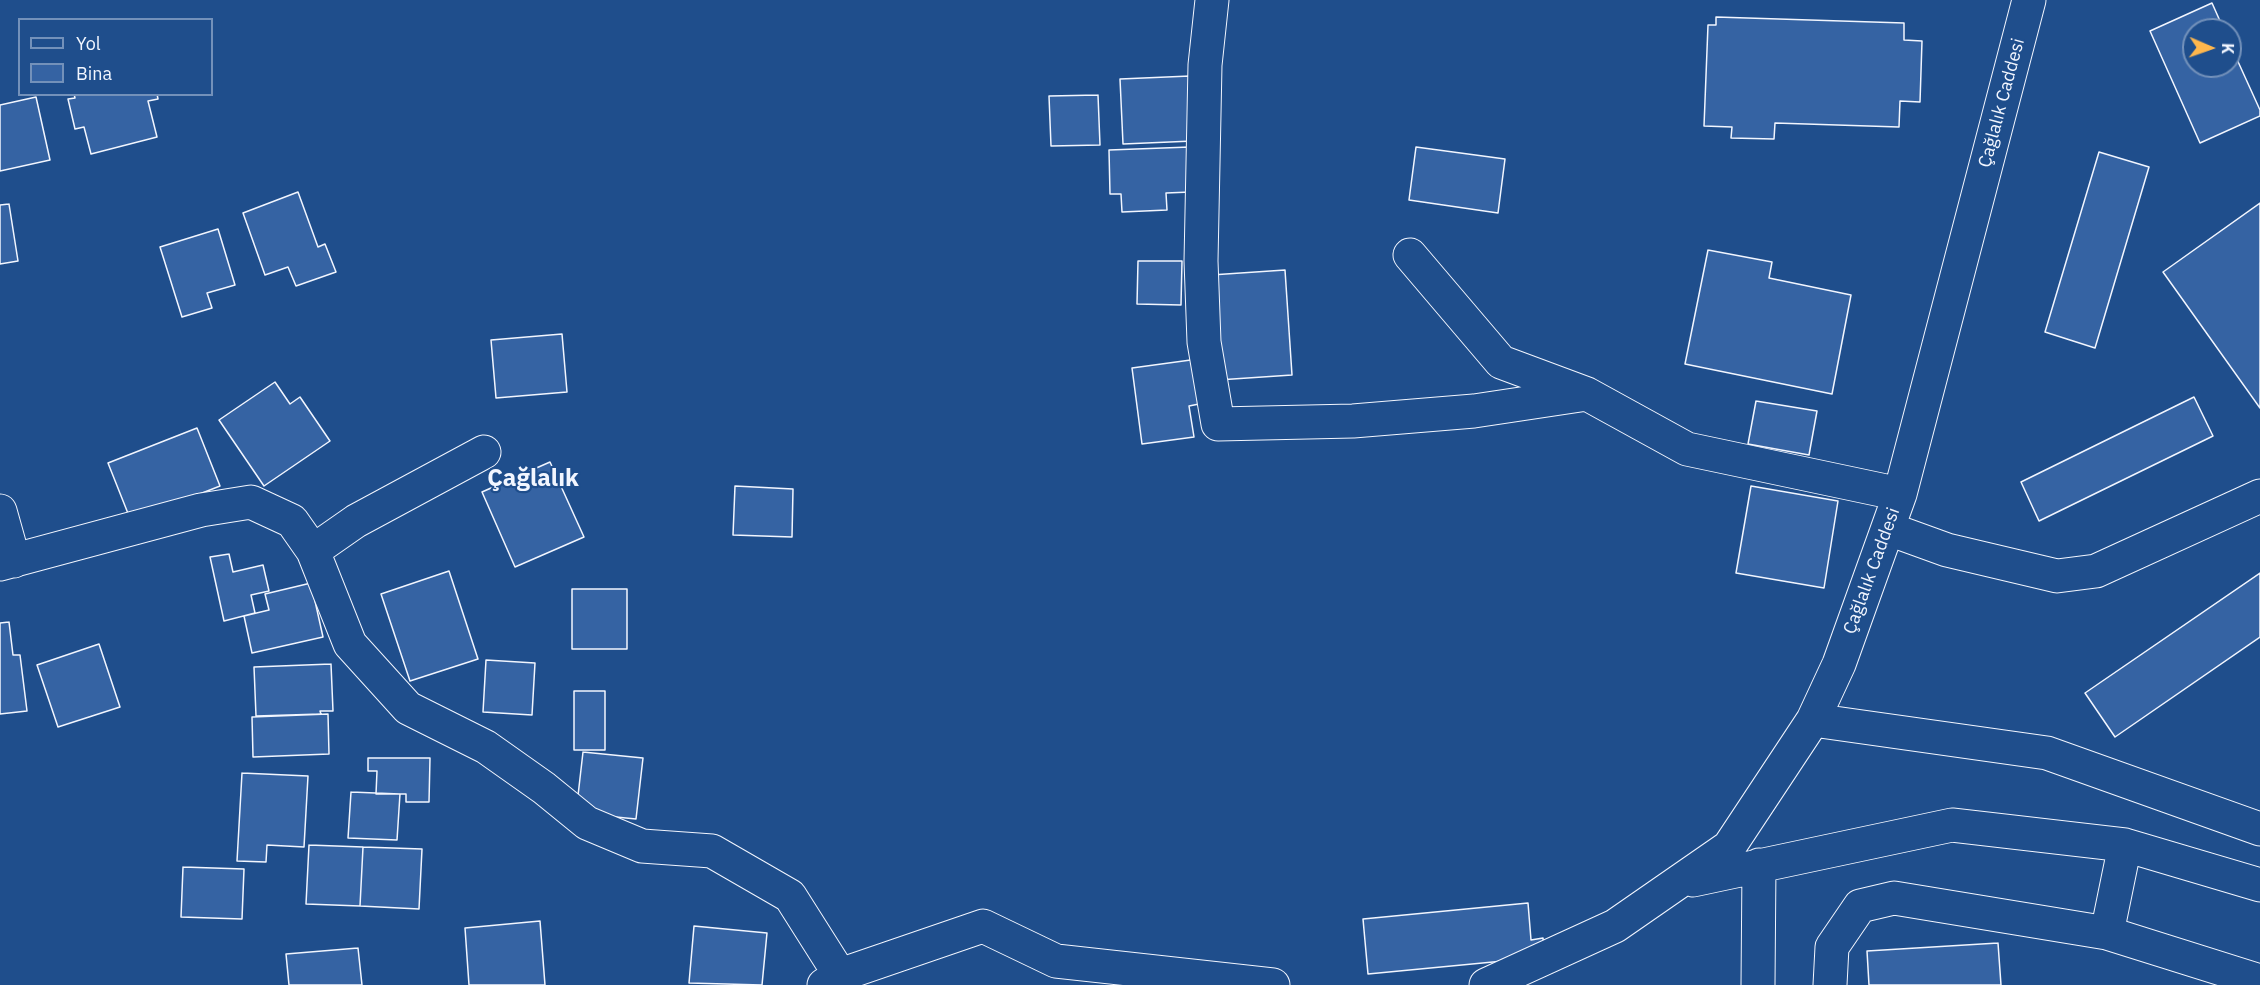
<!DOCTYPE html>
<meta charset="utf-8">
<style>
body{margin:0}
#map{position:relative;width:2260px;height:985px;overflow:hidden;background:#1f4e8c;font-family:"IBM Plex Sans",sans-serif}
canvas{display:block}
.legend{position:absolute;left:18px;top:18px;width:195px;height:78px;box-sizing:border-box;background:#1f4e8c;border:2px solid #7391ba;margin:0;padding:8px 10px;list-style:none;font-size:18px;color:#f2f6ff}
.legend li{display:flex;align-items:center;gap:12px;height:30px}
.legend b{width:30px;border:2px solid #7391ba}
.north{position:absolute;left:2182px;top:18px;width:60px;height:60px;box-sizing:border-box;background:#1f4e8c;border:2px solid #7391ba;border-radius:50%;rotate:92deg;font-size:16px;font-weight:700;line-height:24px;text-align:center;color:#f2f6ff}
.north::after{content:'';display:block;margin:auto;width:21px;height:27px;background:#ffb74d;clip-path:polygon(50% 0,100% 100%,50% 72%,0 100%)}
</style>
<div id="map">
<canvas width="2260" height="985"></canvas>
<ul class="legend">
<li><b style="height:8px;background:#1f4e8c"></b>Yol</li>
<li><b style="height:16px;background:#3563a3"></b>Bina</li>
</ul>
<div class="north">K</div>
</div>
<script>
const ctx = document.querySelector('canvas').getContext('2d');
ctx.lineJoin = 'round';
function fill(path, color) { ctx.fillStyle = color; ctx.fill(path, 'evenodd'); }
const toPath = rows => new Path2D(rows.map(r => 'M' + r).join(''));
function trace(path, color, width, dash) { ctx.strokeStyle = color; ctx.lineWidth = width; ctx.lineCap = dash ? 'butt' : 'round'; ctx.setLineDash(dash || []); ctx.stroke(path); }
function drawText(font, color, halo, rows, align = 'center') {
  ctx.font = font + ' "IBM Plex Sans",sans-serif'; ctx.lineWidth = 4.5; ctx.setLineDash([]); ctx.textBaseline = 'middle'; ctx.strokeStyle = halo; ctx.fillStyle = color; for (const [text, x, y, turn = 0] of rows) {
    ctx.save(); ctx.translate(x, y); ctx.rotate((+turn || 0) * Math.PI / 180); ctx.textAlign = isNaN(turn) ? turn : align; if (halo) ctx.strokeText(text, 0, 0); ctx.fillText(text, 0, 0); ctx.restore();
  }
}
const building = toPath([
 [2212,3,2224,30,2194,30,2194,66,2230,66,2230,44,2260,110,2260,116,2200,143,2150,31,2212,3],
 [1716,17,1904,23,1904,40,1922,41,1920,102,1900,101,1899,127,1775,123,1774,139,1731,138,1732,127,1704,126,1708,25,1716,25,1716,17],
 [1190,76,1193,141,1123,144,1120,79,1190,76],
 [74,94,157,94,158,99,148,101,157,137,91,154,84,127,75,129,68,99,75,98,74,94],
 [1098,95,1100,145,1051,146,1049,96,1098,95],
 [36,97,50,160,0,171,0,105,36,97],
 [1190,147,1191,192,1166,193,1167,210,1122,212,1121,194,1110,194,1109,150,1190,147],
 [1416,147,1505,159,1498,213,1409,200,1416,147],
 [2099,152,2149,167,2095,348,2045,332,2099,152],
 [298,192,318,247,325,244,336,272,296,286,288,267,265,275,243,213,298,192],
 [2260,203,2260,408,2163,272,2260,203],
 [9,204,18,261,0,264,0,205,9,204],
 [218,229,235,285,207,293,212,308,182,317,160,247,218,229],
 [1708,250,1772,262,1769,278,1851,295,1832,394,1685,364,1708,250],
 [1138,261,1182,261,1181,305,1137,304,1138,261],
 [1285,270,1292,375,1218,380,1211,275,1285,270],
 [562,334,567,392,496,398,491,340,562,334],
 [1198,359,1204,403,1189,406,1194,437,1142,444,1132,368,1198,359],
 [275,382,290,404,300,397,330,441,264,486,219,420,275,382],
 [2194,397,2213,436,2039,521,2021,482,2194,397],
 [1756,401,1817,411,1809,455,1748,444,1756,401],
 [197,428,220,486,131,521,108,463,197,428],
 [550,462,584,537,515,567,482,492,550,462],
 [735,486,793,489,792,537,733,535,735,486],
 [1751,486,1838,501,1824,588,1736,573,1751,486],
 [229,554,233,572,263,565,269,591,251,595,255,613,224,621,210,557,229,554],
 [449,571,478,659,410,681,381,594,449,571],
 [2260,573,2260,637,2115,737,2085,693,2260,573],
 [311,583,323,637,252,653,244,616,269,610,265,594,311,583],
 [572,589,627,589,627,649,572,649,572,589],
 [9,622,13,655,20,655,27,711,0,714,0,623,9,622],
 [99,644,120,707,58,727,37,665,99,644],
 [486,660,535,663,532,715,483,712,486,660],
 [331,664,333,711,320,711,321,714,256,716,254,667,331,664],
 [574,691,605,691,605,750,574,750,574,691],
 [328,714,329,754,253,757,252,717,328,714],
 [583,752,643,758,636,819,576,813,583,752],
 [368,758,430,758,429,802,406,802,406,794,376,794,377,771,368,771,368,758],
 [242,773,308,776,304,847,267,845,266,862,237,861,242,773],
 [351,792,400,794,397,840,348,838,351,792],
 [309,845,363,847,360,906,306,904,309,845],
 [363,847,422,849,419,909,360,906,363,847],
 [183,867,244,869,242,919,181,917,183,867],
 [1528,903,1531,940,1543,938,1545,957,1368,974,1363,919,1528,903],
 [540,921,545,985,469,985,465,928,540,921],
 [694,926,767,933,762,985,689,983,694,926],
 [1998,943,2001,985,1869,985,1867,951,1998,943],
 [358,948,362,985,289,985,286,954,358,948]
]);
fill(building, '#3563a3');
trace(building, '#f2f6ff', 1.5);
const minor = toPath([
 [1212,0,1205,65,1201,261,1204,342,1218,424,1353,421,1474,411,1587,394],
 [1410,255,1501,362,1587,394,1687,449,1900,494],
 [0,511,14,561],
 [1889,529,1947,550,2057,576,2096,571,2260,496],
 [313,551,356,521,484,452],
 [0,564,201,510,251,502,292,521,313,551,350,644,408,708,486,747,544,788,587,823,642,846,712,851,790,896,840,975],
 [1813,720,2047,753,2260,829],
 [1693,880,1952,825,2125,845,2260,885],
 [2107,933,2125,845],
 [824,985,840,975,983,926,1056,961,1273,985],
 [1486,985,1615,926,1729,847,1813,720,1839,664,1900,494,2029,0],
 [1758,985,1759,865],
 [1830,985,1832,947,1860,906,1894,898,2107,933,2260,981]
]);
trace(minor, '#f2f6ff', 35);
trace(minor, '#1f4e8c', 33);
drawText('18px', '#f2f6ff', '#1f4e8c', [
 ["Çağlalık Caddesi",2002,103,-75],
 ["Çağlalık Caddesi",1872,571,-70]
]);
drawText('bold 24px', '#f2f6ff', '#1f4e8c', [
 ["Çağlalık",533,479]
]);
</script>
